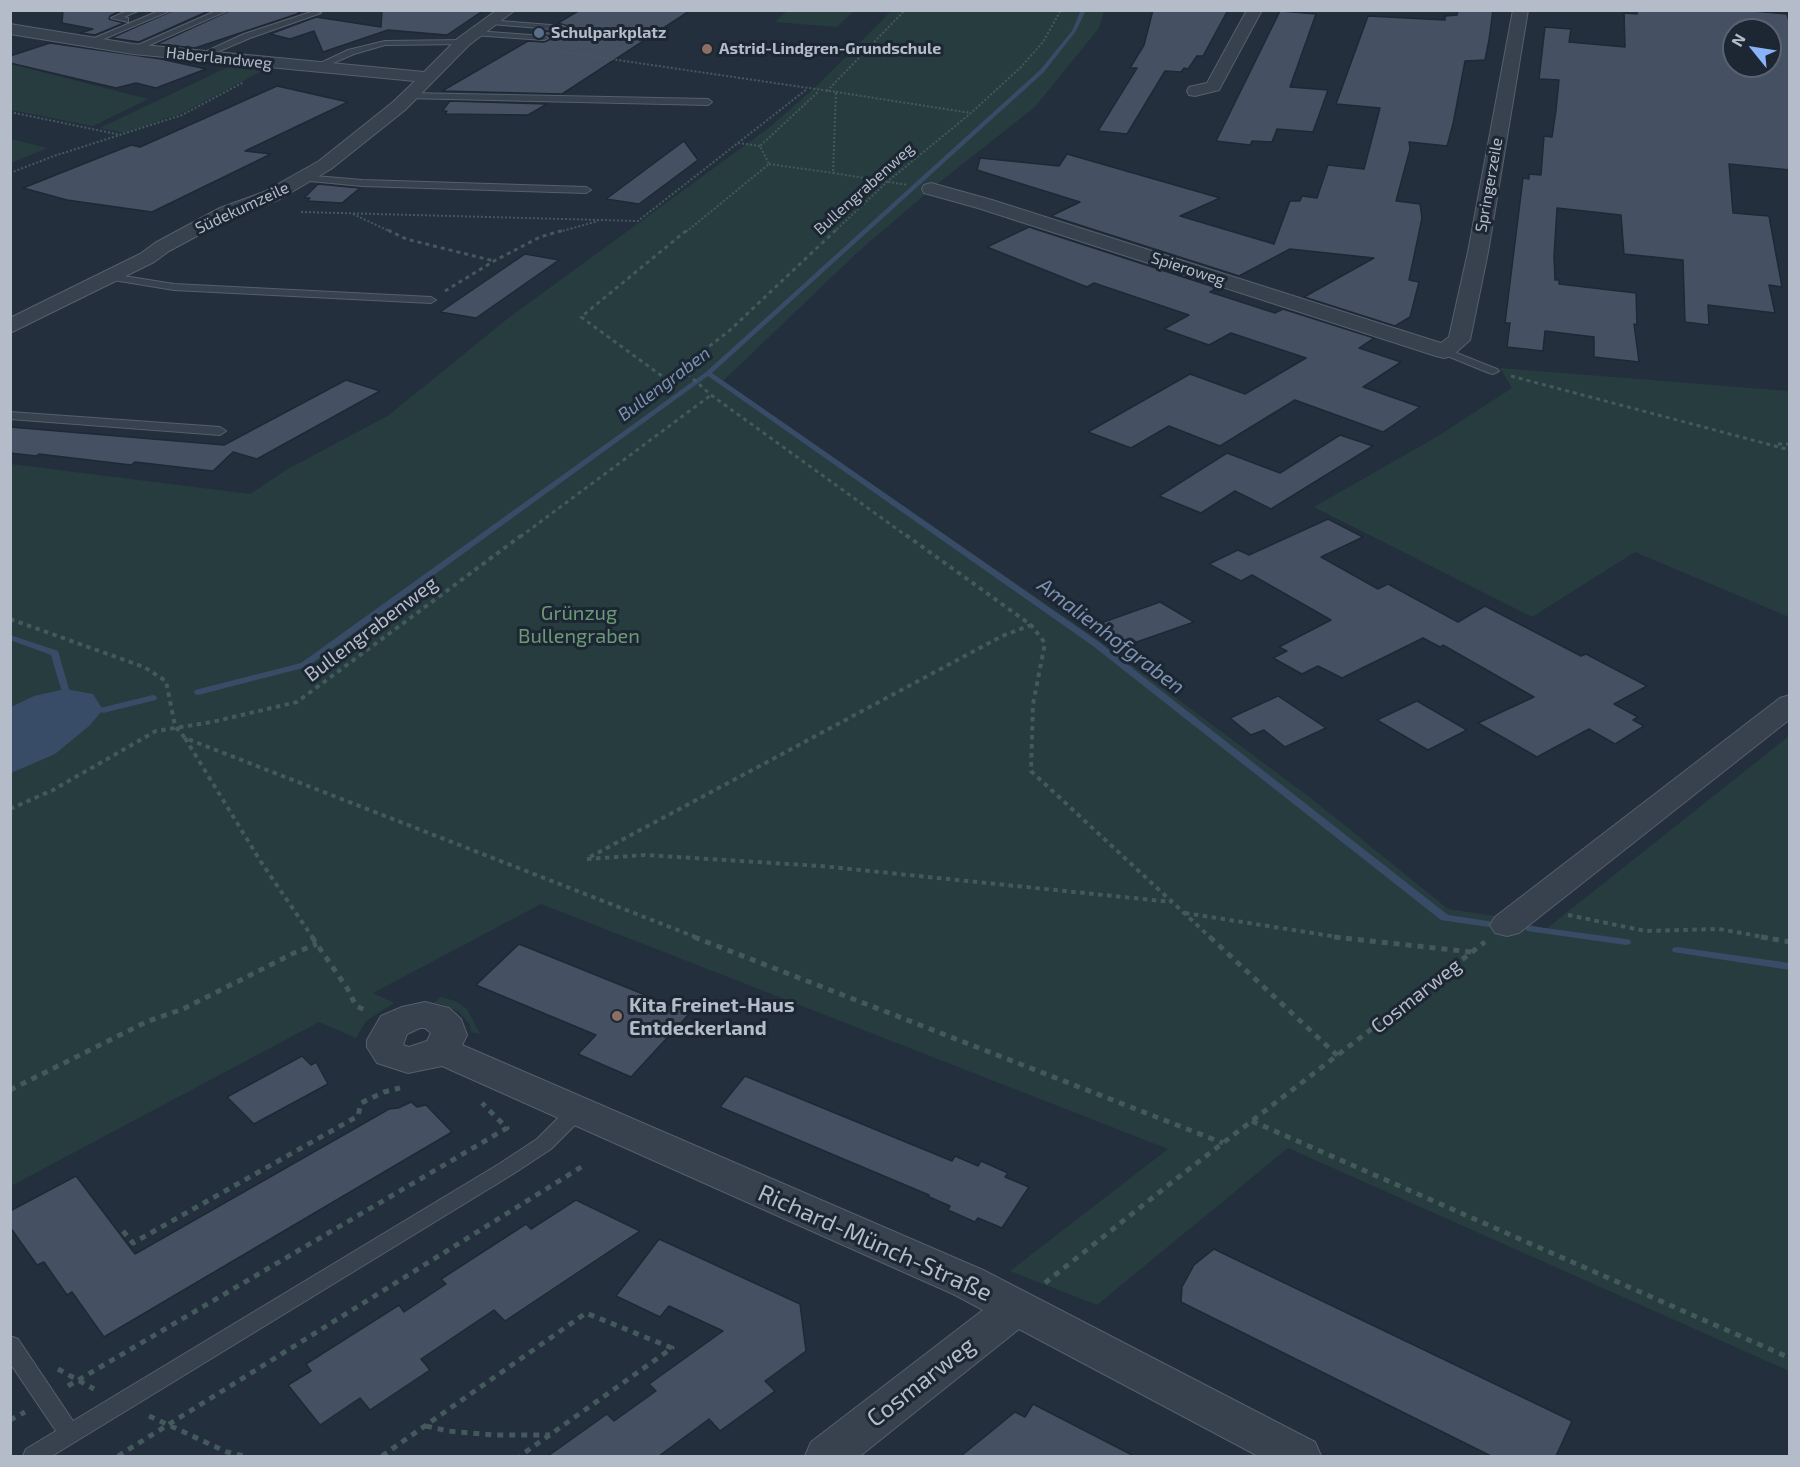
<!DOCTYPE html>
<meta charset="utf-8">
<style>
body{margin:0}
#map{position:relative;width:1800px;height:1467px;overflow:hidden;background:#242f3e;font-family:"Exo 2",sans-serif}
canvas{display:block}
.frame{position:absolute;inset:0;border:12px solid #b4bcc9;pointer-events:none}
.north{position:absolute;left:1722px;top:18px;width:60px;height:60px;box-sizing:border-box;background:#1d2633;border:2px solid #59626f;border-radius:50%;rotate:300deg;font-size:16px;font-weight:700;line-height:24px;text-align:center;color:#b4bcc9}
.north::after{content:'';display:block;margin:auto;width:21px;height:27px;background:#8ab4f8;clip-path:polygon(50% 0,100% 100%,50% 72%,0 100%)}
</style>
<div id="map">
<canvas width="1800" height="1467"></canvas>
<div class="frame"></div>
<div class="north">N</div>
</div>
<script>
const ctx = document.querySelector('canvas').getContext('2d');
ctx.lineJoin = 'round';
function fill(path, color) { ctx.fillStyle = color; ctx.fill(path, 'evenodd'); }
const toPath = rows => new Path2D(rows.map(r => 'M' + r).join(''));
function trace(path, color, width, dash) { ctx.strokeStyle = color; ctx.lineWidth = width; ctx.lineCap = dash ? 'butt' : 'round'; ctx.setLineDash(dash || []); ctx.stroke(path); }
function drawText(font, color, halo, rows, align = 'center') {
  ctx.font = font + ' "Exo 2",sans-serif'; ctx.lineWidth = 6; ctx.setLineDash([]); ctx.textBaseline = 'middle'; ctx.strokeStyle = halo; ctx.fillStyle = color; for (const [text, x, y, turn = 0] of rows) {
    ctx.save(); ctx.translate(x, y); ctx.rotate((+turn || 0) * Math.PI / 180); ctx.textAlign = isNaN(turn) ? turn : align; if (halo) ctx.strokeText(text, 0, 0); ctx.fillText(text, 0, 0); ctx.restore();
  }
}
fill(toPath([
 [788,10,854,10,854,11,837,27,775,22],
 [891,11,1104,11,1099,28,1035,107,936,185,860,250,723,381,1098,640,1312,799,1448,909,1502,917,1546,929,1789,736,1789,1371,1288,1148,1097,1305,1010,1271,1168,1149,541,904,373,993,394,1003,366,1021,356,1038,319,1022,11,1186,11,464,250,494,286,470,389,415,507,319,770,127,821,82],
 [11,64,148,99,93,126,11,110],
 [228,67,264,70,182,113,124,133,100,128],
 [11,139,47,148,11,163],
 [1500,368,1789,391,1789,617,1635,552,1532,617,1314,507,1438,436,1512,388],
 [441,997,455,1001,467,1009,480,1034,471,1032,470,1025,459,1012,444,1005,434,1003]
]), '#263c3f');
fill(toPath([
 [65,689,93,694,103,710,89,726,55,754,11,773,11,707,34,696]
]), '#394c67');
fill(toPath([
 [1081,10,1086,10,1076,31,1044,72,712,373,1099,642,1448,915,1488,921,1492,922,1493,924,1492,926,1488,927,1441,920,1093,646,708,376,307,667,198,695,195,694,194,692,195,690,301,663,706,372,1040,70,1072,31,1081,10],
 [10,635,58,651,69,689,68,691,62,691,61,689,51,655,10,640,10,635],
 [153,695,156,696,157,698,156,700,103,713,99,710,100,708,153,695],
 [1531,926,1626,939,1630,940,1631,942,1630,944,1626,945,1527,931,1526,929,1527,927,1531,926],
 [1677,947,1790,963,1790,970,1673,952,1672,950,1673,948,1677,947]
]), '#394c67');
const building = toPath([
 [63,10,122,10,110,16,109,19,124,23,95,35,80,33,93,29,62,23,63,10],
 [174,10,211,10,139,42,111,38,174,10],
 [231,10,294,10,300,13,195,48,157,44,231,10],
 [382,10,484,10,447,35,388,30,323,52,314,31,290,39,270,34,316,17,381,27,382,10],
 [580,10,691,10,562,94,442,91,528,41,544,42,549,40,549,36,541,34,545,31,563,32,568,30,568,26,558,23,580,10],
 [1153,10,1228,10,1203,56,1197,56,1188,69,1184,68,1181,72,1165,71,1127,134,1098,131,1137,68,1130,68,1144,45,1153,10],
 [1458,10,1493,10,1489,40,1485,60,1465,61,1453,124,1447,146,1409,142,1410,149,1396,201,1420,204,1422,218,1409,280,1419,282,1410,317,1395,326,1304,297,1374,258,1290,249,1239,276,1051,216,1080,202,977,170,980,158,1059,166,1067,154,1220,198,1180,216,1274,244,1290,201,1300,201,1302,196,1317,198,1328,165,1364,169,1380,108,1336,104,1368,16,1445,20,1445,16,1457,15,1458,10],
 [1637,10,1741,10,1787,14,1790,25,1790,170,1729,164,1733,213,1769,216,1782,287,1769,285,1775,313,1708,305,1709,325,1685,322,1683,260,1624,254,1621,215,1557,208,1554,256,1555,280,1559,280,1559,284,1636,293,1637,325,1634,324,1639,362,1594,357,1594,337,1545,331,1543,351,1507,347,1510,323,1505,323,1523,178,1529,179,1529,174,1541,175,1544,136,1552,137,1556,110,1559,80,1539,79,1545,27,1571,29,1569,42,1625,47,1624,13,1637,14,1637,10],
 [1734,30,1770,30,1770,66,1734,66,1734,30],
 [1280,11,1316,14,1290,87,1328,90,1313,132,1277,129,1272,142,1252,141,1250,145,1216,141,1280,11],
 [50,43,161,59,206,69,156,88,136,83,116,88,10,63,10,56,50,43],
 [277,86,348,102,245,151,271,154,152,212,67,200,23,188,131,145,140,147,277,86],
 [450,101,547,104,528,115,445,114,447,111,442,111,450,101],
 [684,141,698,160,639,204,606,199,684,141],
 [318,184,360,188,342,203,307,201,310,198,304,198,318,184],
 [1029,227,1217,288,1210,292,1275,313,1283,309,1374,338,1359,348,1401,362,1363,387,1420,407,1383,432,1295,400,1220,446,1169,426,1131,448,1088,432,1190,374,1245,394,1306,358,1231,333,1209,345,1164,329,1189,315,1094,283,1087,287,987,247,1029,227],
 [525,254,559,260,476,318,440,312,525,254],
 [346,380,380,391,257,459,233,452,213,471,135,462,131,465,39,454,36,456,10,453,10,427,224,445,346,380],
 [1340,435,1373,446,1271,509,1235,491,1201,513,1159,496,1227,453,1280,473,1340,435],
 [1328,519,1363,537,1321,557,1378,589,1388,584,1458,622,1485,606,1581,656,1586,654,1647,686,1614,704,1638,717,1633,720,1644,726,1615,744,1589,729,1537,757,1478,723,1534,697,1443,645,1440,647,1423,638,1342,678,1318,666,1302,674,1273,658,1287,651,1279,647,1331,620,1252,575,1241,581,1209,564,1238,550,1249,555,1328,519],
 [1160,602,1194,622,1128,645,1101,623,1160,602],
 [1278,696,1326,728,1285,747,1264,730,1251,735,1230,718,1278,696],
 [1417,701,1467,730,1428,750,1377,720,1417,701],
 [519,944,690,1013,631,1077,578,1054,596,1035,476,985,519,944],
 [302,1056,311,1065,316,1062,328,1084,254,1124,227,1097,302,1056],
 [745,1076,952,1161,955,1156,978,1166,981,1161,1008,1173,1005,1177,1029,1187,1002,1228,978,1218,975,1222,948,1210,950,1206,927,1196,929,1195,720,1107,745,1076],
 [411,1102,417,1107,426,1105,452,1132,104,1337,72,1292,67,1295,44,1262,37,1265,10,1227,10,1211,76,1176,135,1254,389,1109,398,1108,411,1102],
 [576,1200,640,1231,505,1321,494,1310,421,1359,430,1370,370,1410,360,1398,320,1425,288,1385,311,1371,306,1364,399,1305,404,1312,446,1284,441,1279,526,1224,531,1229,576,1200],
 [659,1239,800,1304,806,1351,765,1381,775,1391,720,1431,709,1419,659,1456,548,1456,607,1414,614,1421,656,1391,649,1384,723,1331,669,1306,660,1317,616,1296,659,1239],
 [1214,1249,1572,1421,1556,1456,1491,1456,1181,1302,1182,1287,1194,1265,1214,1249],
 [1033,1404,1134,1456,961,1456,1015,1412,1025,1417,1033,1404]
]);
fill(building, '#455162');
trace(building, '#1f2835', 1.5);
const service = toPath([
 [129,10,140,10,124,17,128,18,128,22,111,18,129,10],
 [161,10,172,10,92,44,85,42,161,10],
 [218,10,229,10,136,51,129,49,218,10],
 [314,11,321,13,250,38,203,58,196,56,244,34,314,11],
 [488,20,563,26,567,28,563,30,491,24,487,22,488,20],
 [476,31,544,36,548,38,544,40,473,35,472,33,476,31],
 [463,40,466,40,466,44,385,45,354,54,317,70,310,68,348,50,385,41,463,40],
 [409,93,708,99,712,102,708,105,406,98,405,96,409,93],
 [303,175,362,180,586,187,591,190,586,193,362,186,300,180,300,176,303,175],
 [111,274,174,284,431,297,436,300,431,303,174,290,107,279,106,277,111,274],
 [1444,348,1497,369,1499,371,1493,374,1489,373,1440,353,1440,349,1444,348],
 [10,412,220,427,226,431,220,435,10,419,10,412],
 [578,1103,585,1105,587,1110,585,1115,551,1149,513,1174,52,1456,23,1456,26,1449,56,1431,10,1363,10,1336,18,1339,73,1421,499,1164,537,1139,571,1105,578,1103]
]);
const minor = toPath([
 [497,10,515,10,469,45,405,110,331,169,278,200,234,216,169,251,154,262,10,333,10,318,140,254,155,243,220,208,264,192,319,161,393,102,415,81,133,54,10,34,10,24,133,44,424,72,457,39,497,10],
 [1247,10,1262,10,1219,90,1195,96,1189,95,1187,91,1189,87,1207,83,1247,10],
 [1513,10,1528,10,1488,252,1470,340,1452,356,1444,358,1436,356,978,208,924,193,922,189,924,185,931,183,992,200,1441,343,1449,337,1468,252,1513,10],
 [1790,695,1790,719,1519,933,1507,936,1495,933,1490,925,1495,917,1780,698,1790,695],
 [425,1002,449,1008,461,1019,467,1035,462,1045,983,1270,1315,1442,1321,1456,1258,1456,1019,1329,860,1456,805,1456,811,1442,983,1310,953,1294,442,1066,408,1073,377,1063,367,1047,367,1040,381,1016,402,1007,425,1002],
 [420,1028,425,1028,431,1033,427,1041,409,1047,403,1045,407,1034,420,1028]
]);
trace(service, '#565f6c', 2);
trace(minor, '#565f6c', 2);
trace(toPath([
 [556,51,836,92,833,173,908,185],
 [827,91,905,10],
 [836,92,971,113],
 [10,112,121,135],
 [738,143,760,146],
 [769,164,833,173],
 [10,173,54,156,182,115,244,82],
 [301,212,638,221,807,89],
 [353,214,391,232],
 [559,232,598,221],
 [686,232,769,164,760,146,819,91],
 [834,232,887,182,971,113,1021,67,1043,42,1061,10]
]), '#44595c', 2, [2, 2]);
trace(toPath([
 [388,230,406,239,494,261],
 [836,230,729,331,681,368,711,395,908,537],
 [445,291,494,261,540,237,564,230],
 [681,368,666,379,581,317,687,230],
 [1511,376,1790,450],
 [1778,444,1790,444],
 [520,537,711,395]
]), '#44595c', 3, [4, 4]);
trace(toPath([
 [906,535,1031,625,1045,643,1033,704,1031,771,1211,938],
 [10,619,144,667,166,681,175,726,185,738,698,938],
 [185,738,261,862,313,938],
 [10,809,53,790,156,731,212,722,297,702,522,535],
 [590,857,1002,636,1031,625],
 [587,859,645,855,821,866,1172,902],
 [1185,913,1344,938],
 [1568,915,1645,931,1719,929,1769,938]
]), '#44595c', 4, [4.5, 4.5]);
trace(toPath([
 [312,937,347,988,356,1006,365,1010],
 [694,937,1223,1143],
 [1210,937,1338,1056],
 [1334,937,1472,952],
 [1761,937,1790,942],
 [10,1090,146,1022,183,1009,294,953,317,944],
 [1252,1121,1790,1358],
 [123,1231,133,1243,358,1116,361,1103,384,1092,400,1088],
 [1045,1283,1176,1179,1485,942],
 [58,1369,94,1389],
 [68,1386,507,1128,482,1103],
 [149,1416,227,1452,244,1456],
 [10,1420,25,1412],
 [426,1426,448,1431,493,1435,550,1435],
 [118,1456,583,1166],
 [382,1456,586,1313,672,1348,520,1456]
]), '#44595c', 5, [6, 6]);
fill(service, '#38414e');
fill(minor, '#38414e');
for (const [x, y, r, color] of [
 [539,33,6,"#5c6f8a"],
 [707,49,6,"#8d6e63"],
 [617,1016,6,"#8d6e63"]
]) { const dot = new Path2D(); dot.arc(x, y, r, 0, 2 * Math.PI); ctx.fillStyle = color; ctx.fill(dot); trace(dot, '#1d2633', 2); }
drawText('bold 16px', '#b4bcc9', '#1d2633', [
 ["Schulparkplatz",551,33],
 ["Astrid-Lindgren-Grundschule",719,49]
], 'left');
drawText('16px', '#b4bcc9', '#1d2633', [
 ["Haberlandweg",219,58,6],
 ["Springerzeile",1489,185,-80],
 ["Bullengrabenweg",864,189,-42],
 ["Südekumzeile",242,208,-25],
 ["Spieroweg",1188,269,18]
]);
drawText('italic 18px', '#7c92b1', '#1d2633', [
 ["Bullengraben",664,384,-37]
]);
drawText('20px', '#6b9a76', '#1d2633', [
 ["Grünzug",579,613],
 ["Bullengraben",579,636]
]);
drawText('20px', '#b4bcc9', '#1d2633', [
 ["Bullengrabenweg",371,629,-37],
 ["Cosmarweg",1416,996,-38]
]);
drawText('bold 20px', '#b4bcc9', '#1d2633', [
 ["Kita Freinet-Haus",629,1005],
 ["Entdeckerland",629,1028]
], 'left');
drawText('italic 21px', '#7c92b1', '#1d2633', [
 ["Amalienhofgraben",1111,636,37]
]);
drawText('24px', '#b4bcc9', '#1d2633', [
 ["Richard-Münch-Straße",875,1243,24],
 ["Cosmarweg",921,1382,-38]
]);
</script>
